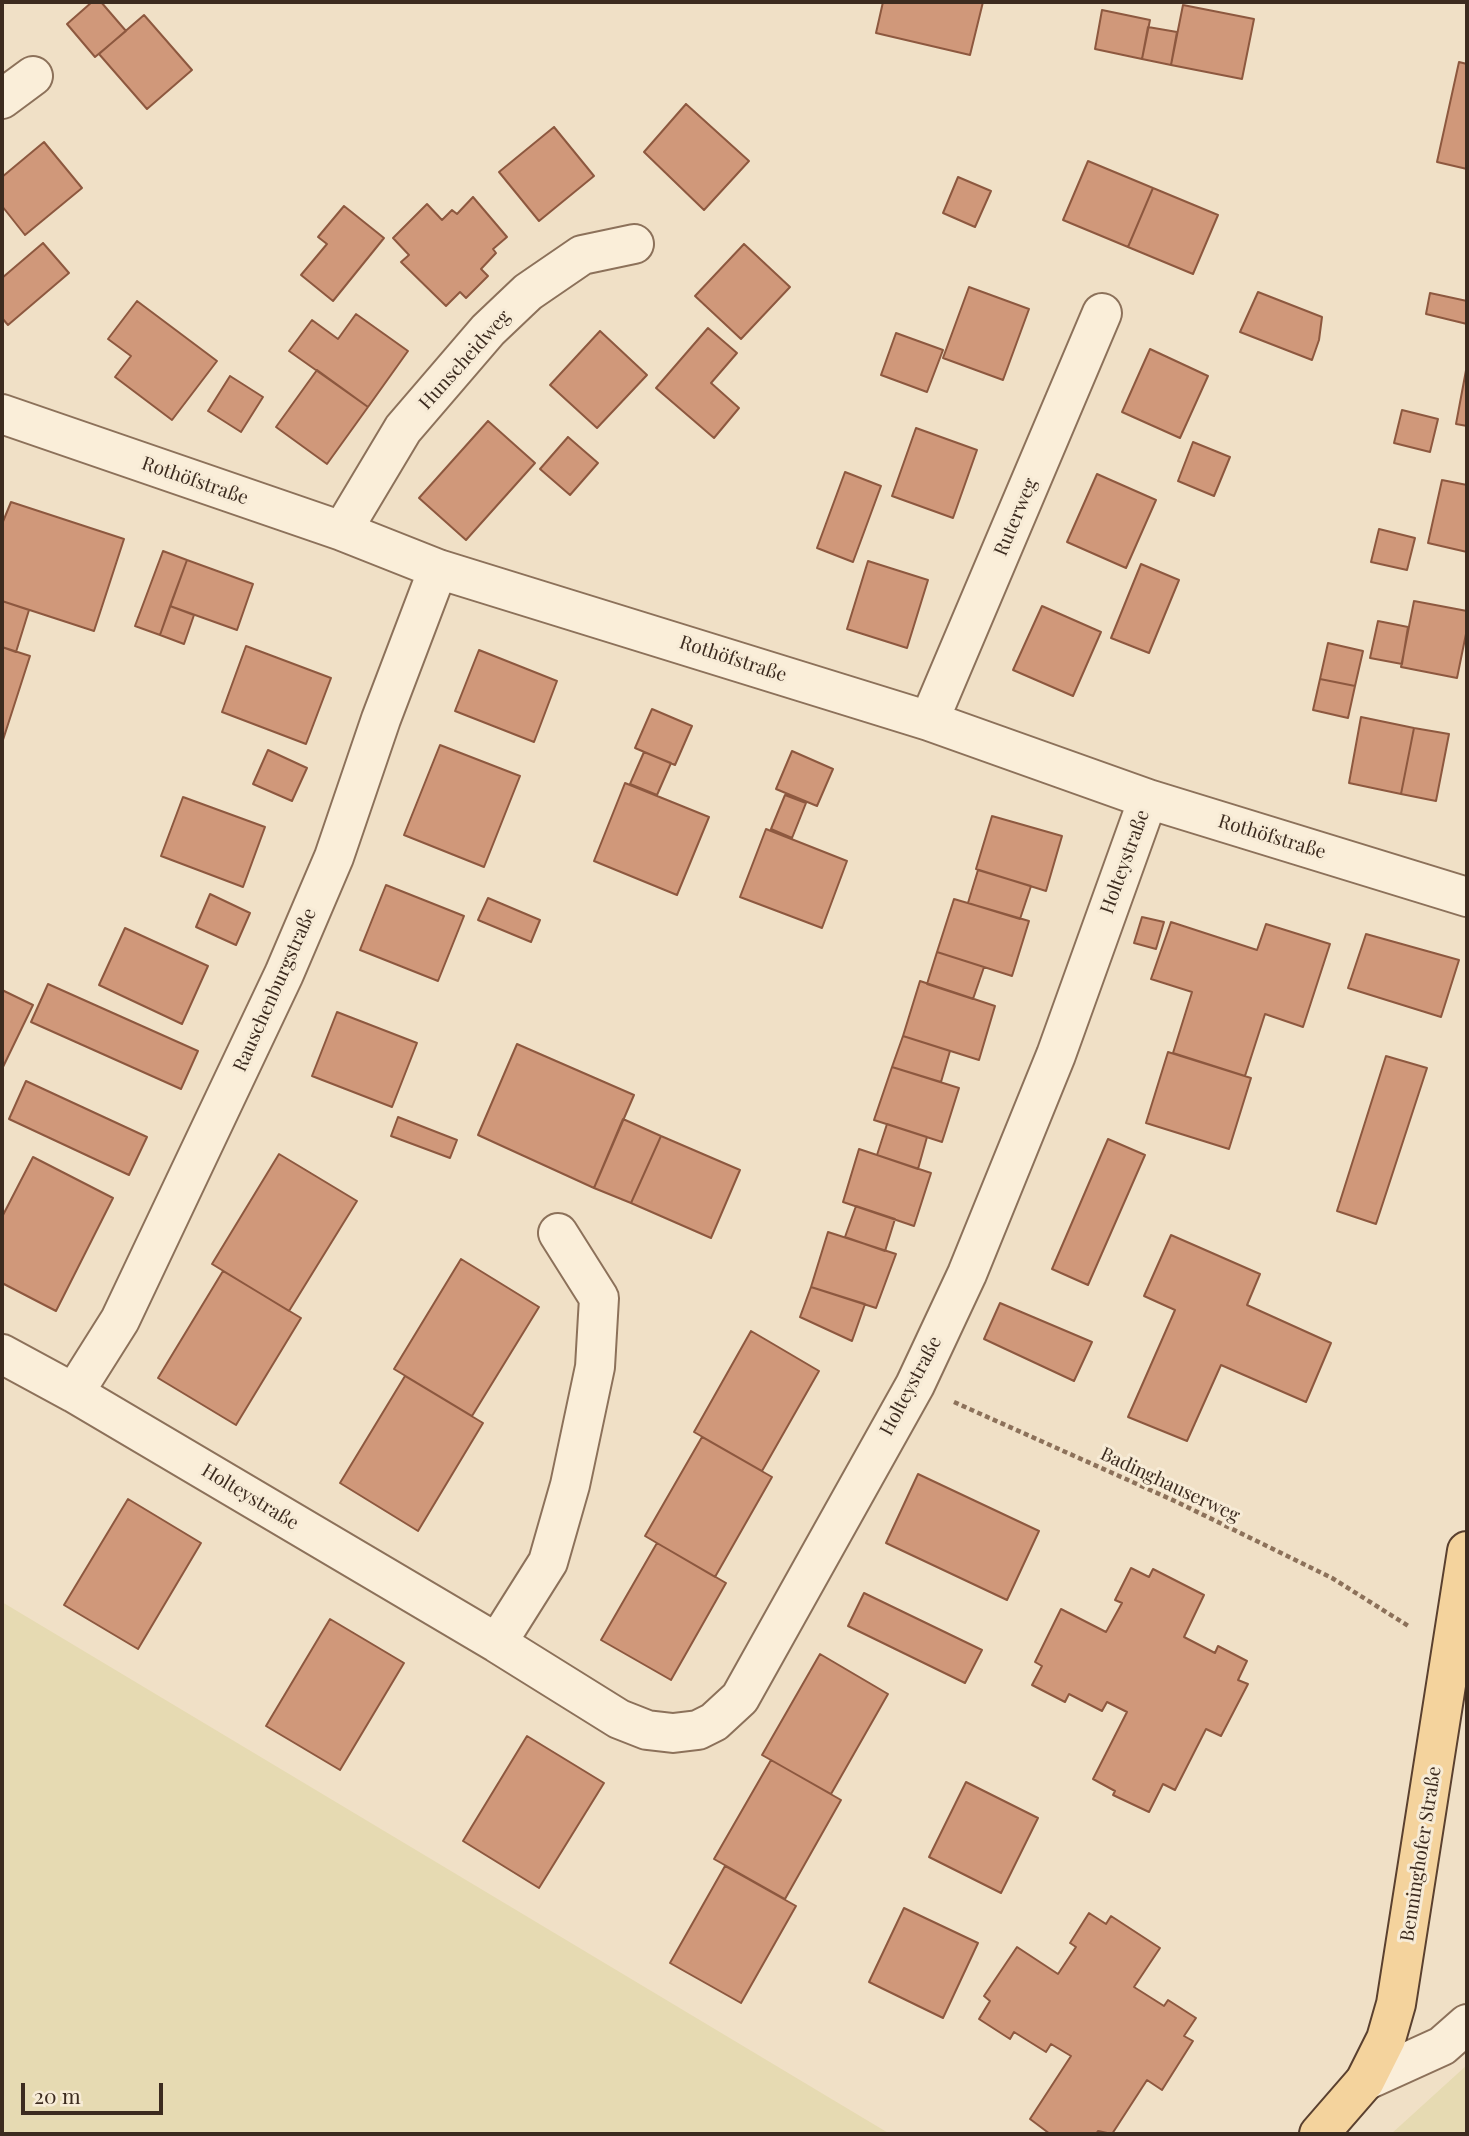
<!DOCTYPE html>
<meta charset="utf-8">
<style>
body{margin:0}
#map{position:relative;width:1469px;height:2136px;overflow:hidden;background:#f0e0c6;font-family:"Playfair Display",serif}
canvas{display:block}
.frame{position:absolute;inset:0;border:4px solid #3c2b1f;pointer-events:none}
.scale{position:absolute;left:21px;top:2083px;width:142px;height:32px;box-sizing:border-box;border:4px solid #3c2b1f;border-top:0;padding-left:9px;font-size:21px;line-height:24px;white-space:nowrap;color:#3c2b1f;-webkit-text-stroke:5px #f7ebd6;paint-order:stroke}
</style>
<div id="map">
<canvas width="1469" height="2136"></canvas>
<div class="frame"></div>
<div class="scale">20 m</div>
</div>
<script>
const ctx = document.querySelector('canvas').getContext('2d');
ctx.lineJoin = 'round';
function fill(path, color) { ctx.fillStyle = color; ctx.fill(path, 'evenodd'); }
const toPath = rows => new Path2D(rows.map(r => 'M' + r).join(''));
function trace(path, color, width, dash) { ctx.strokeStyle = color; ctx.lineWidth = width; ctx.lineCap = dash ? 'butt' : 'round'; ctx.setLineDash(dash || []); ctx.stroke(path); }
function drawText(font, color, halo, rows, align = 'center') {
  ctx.font = font + ' "Playfair Display",serif'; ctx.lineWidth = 6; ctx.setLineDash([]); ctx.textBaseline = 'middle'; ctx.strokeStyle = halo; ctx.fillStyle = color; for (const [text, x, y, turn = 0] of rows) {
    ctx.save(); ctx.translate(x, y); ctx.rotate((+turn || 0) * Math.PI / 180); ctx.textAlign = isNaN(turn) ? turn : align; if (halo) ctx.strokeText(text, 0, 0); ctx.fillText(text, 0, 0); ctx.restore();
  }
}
fill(toPath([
 [2,1602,890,2134,2,2134],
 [1467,2065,1467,2134,1391,2134]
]), '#e6dab2');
const building = toPath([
 [92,2,101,2,126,31,95,57,67,24,92,2],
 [883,2,983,2,970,55,876,33,883,2],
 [1183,5,1254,19,1242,79,1171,65,1183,5],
 [1102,10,1150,20,1142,59,1095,49,1102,10],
 [144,15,192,70,147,109,99,54,144,15],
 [1148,27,1177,32,1171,65,1142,59,1148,27],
 [1459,62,1467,64,1467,169,1437,162,1459,62],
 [686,104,749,161,704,210,644,152,686,104],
 [554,127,594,176,539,221,499,172,554,127],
 [44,142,82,188,25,235,2,206,2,177,44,142],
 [1088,161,1153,188,1128,247,1063,220,1088,161],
 [958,177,991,191,975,227,943,213,958,177],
 [1153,188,1218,215,1193,274,1128,247,1153,188],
 [473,197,507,237,493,249,496,253,481,269,488,276,466,298,460,292,446,306,401,262,409,255,393,238,427,204,442,220,452,210,457,214,473,197],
 [344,206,384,238,333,301,301,275,327,244,318,237,344,206],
 [43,243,69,273,8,325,2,318,2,278,43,243],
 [744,244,790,287,741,339,695,296,744,244],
 [969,287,1029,309,1003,380,943,358,969,287],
 [1258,292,1322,317,1319,340,1312,360,1240,332,1258,292],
 [1430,293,1467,301,1467,324,1426,314,1430,293],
 [137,301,217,361,172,420,115,377,131,356,108,339,137,301],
 [356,314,408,351,368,407,289,351,312,320,338,339,356,314],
 [708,328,737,353,711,383,739,408,714,438,656,388,708,328],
 [600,331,647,375,597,428,550,385,600,331],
 [896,333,943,350,927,392,881,375,896,333],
 [1150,349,1208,376,1180,438,1122,412,1150,349],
 [1467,365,1467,426,1456,424,1467,365],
 [317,370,368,407,327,464,276,427,317,370],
 [230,376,263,397,241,432,208,411,230,376],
 [1402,410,1438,419,1430,452,1394,443,1402,410],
 [488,421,535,463,466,540,419,498,488,421],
 [916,428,977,450,953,518,892,496,916,428],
 [568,437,598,463,570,495,540,469,568,437],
 [1193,442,1230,457,1214,496,1178,481,1193,442],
 [845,472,881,486,853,562,817,548,845,472],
 [1097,474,1156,500,1126,568,1067,542,1097,474],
 [1442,480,1467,485,1467,552,1428,543,1442,480],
 [11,502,124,539,94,631,2,601,2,524,11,502],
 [1379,529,1415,538,1407,570,1371,562,1379,529],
 [163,551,187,560,160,635,135,626,163,551],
 [187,560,253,584,237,630,170,606,187,560],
 [868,561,928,580,907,648,847,629,868,561],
 [1141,564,1179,580,1149,653,1111,638,1141,564],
 [2,601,29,610,16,652,2,647,2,601],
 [1414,601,1467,611,1467,629,1457,678,1401,667,1414,601],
 [170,606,194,615,184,644,160,635,170,606],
 [1042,606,1101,632,1073,696,1013,670,1042,606],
 [1378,621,1408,627,1402,664,1370,658,1378,621],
 [1328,643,1363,651,1355,686,1320,679,1328,643],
 [246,646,331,678,306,744,222,712,246,646],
 [2,647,30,656,2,743,2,647],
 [479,650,557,681,534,742,455,711,479,650],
 [1320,679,1355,686,1348,718,1313,710,1320,679],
 [652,709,692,726,675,765,635,748,652,709],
 [1361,717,1414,728,1401,794,1349,783,1361,717],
 [1414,728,1449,734,1436,801,1401,794,1414,728],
 [440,745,520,776,484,867,404,835,440,745],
 [268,750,307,768,292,801,253,784,268,750],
 [792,751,833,769,817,806,776,789,792,751],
 [644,752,671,763,657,795,630,784,644,752],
 [625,783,709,817,677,895,594,861,625,783],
 [785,795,806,803,792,838,771,829,785,795],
 [183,797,265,827,243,887,161,856,183,797],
 [992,816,1062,836,1046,891,976,869,992,816],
 [766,829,847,861,822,928,740,897,766,829],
 [978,870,1031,886,1020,919,968,903,978,870],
 [386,885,464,916,438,981,360,950,386,885],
 [210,894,250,913,236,945,196,927,210,894],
 [488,898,540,920,531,942,478,920,488,898],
 [954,899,1029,921,1012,976,937,952,954,899],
 [1142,917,1164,922,1156,949,1134,943,1142,917],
 [1171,922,1257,950,1266,924,1330,944,1303,1027,1265,1014,1245,1076,1173,1053,1192,992,1151,979,1171,922],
 [125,928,208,966,182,1024,99,985,125,928],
 [1366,934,1459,960,1441,1017,1348,988,1366,934],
 [937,952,984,967,973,999,927,984,937,952],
 [920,981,995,1006,979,1060,903,1036,920,981],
 [48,984,198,1051,181,1089,31,1022,48,984],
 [2,990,33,1005,2,1069,2,990],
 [337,1012,417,1043,392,1107,312,1076,337,1012],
 [903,1036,950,1051,941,1082,892,1067,903,1036],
 [517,1044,634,1095,594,1188,478,1135,517,1044],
 [1168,1052,1251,1078,1229,1149,1146,1123,1168,1052],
 [1386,1056,1427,1068,1376,1224,1337,1211,1386,1056],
 [892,1067,959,1088,942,1142,874,1120,892,1067],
 [26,1081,147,1137,129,1175,9,1119,26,1081],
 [398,1117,457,1140,450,1158,391,1136,398,1117],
 [623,1119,661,1136,631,1203,594,1188,623,1119],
 [887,1124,927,1137,918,1169,877,1155,887,1124],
 [661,1136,740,1170,711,1238,631,1203,661,1136],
 [1108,1139,1145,1155,1088,1285,1052,1269,1108,1139],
 [859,1149,931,1173,914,1226,843,1202,859,1149],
 [279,1154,357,1201,289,1311,212,1264,279,1154],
 [33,1157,113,1198,56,1311,2,1283,2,1217,33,1157],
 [856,1206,895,1219,885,1251,845,1237,856,1206],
 [828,1232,896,1254,876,1308,811,1287,828,1232],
 [1171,1235,1260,1274,1247,1305,1331,1343,1306,1402,1221,1365,1187,1441,1128,1417,1175,1310,1144,1296,1171,1235],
 [461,1259,539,1307,472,1416,394,1369,461,1259],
 [223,1271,301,1318,236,1425,158,1378,223,1271],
 [811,1287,865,1304,852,1341,800,1317,811,1287],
 [1000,1303,1092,1342,1074,1381,984,1339,1000,1303],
 [751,1331,819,1371,762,1471,694,1432,751,1331],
 [405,1376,483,1423,418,1531,340,1483,405,1376],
 [702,1437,772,1477,715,1577,645,1536,702,1437],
 [918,1474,1039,1531,1007,1600,886,1543,918,1474],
 [128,1499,201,1543,138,1649,64,1605,128,1499],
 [657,1543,726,1583,671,1680,601,1640,657,1543],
 [1131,1568,1149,1577,1153,1569,1204,1595,1184,1637,1215,1653,1218,1646,1247,1661,1238,1680,1248,1684,1221,1736,1206,1729,1175,1790,1163,1784,1149,1812,1113,1795,1115,1791,1093,1779,1127,1712,1107,1702,1102,1711,1069,1694,1065,1702,1032,1685,1042,1666,1035,1662,1061,1609,1106,1632,1122,1603,1115,1600,1131,1568],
 [864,1593,982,1650,965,1683,848,1626,864,1593],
 [330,1619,404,1663,340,1770,266,1726,330,1619],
 [820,1654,888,1694,831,1794,762,1755,820,1654],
 [527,1736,604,1783,539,1888,463,1841,527,1736],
 [771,1760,841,1800,785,1899,714,1859,771,1760],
 [966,1782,1038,1818,1001,1893,929,1857,966,1782],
 [725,1866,796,1906,741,2003,670,1963,725,1866],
 [904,1908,978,1943,943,2018,869,1982,904,1908],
 [1089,1913,1106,1924,1111,1916,1160,1948,1134,1987,1164,2006,1168,2000,1196,2018,1184,2036,1193,2041,1162,2090,1147,2080,1112,2134,1098,2131,1096,2134,1050,2134,1030,2119,1071,2056,1051,2044,1046,2052,1014,2032,1010,2039,979,2019,990,2001,984,1996,1017,1947,1058,1974,1076,1947,1070,1943,1089,1913]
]);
fill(building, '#d0987a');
trace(building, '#8d583f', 2);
const minor = toPath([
 [2,99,33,76],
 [2,414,342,531,438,569,929,721,1148,799,1467,897],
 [342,531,403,429,488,330,528,292,582,255,634,244],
 [929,721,1102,313],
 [2,1354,74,1393,497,1643,619,1719,647,1730,673,1733,698,1730,714,1722,740,1698,915,1385,967,1274,1056,1055,1148,799],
 [74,1393,120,1320,284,974,334,857,381,719,438,569],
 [497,1643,548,1562,570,1485,595,1367,599,1298,558,1233],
 [1365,2081,1442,2046,1467,2024]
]);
const major = toPath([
 [1319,2134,1365,2081,1386,2039,1396,2004,1467,1551]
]);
trace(minor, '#8c715a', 42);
trace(major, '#5a402f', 42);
trace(toPath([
 [954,1402,1177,1502,1332,1578,1410,1627]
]), '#8c715a', 4.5, [5, 3.5]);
trace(minor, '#faeed9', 38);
trace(major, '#f4d39d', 38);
drawText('19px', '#3c2b1f', '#f7ebd6', [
 ["Hunscheidweg",465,360,-48],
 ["Rothöfstraße",195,481,19],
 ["Ruterweg",1016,517,-67],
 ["Rothöfstraße",733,659,18],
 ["Rothöfstraße",1272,837,17],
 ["Holteystraße",1125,862,-70],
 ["Rauschenburgstraße",275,990,-66],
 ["Holteystraße",911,1386,-62],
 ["Badinghauserweg",1170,1485,25],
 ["Holteystraße",250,1497,31],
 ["Benninghofer Straße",1421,1854,-81]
]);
</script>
